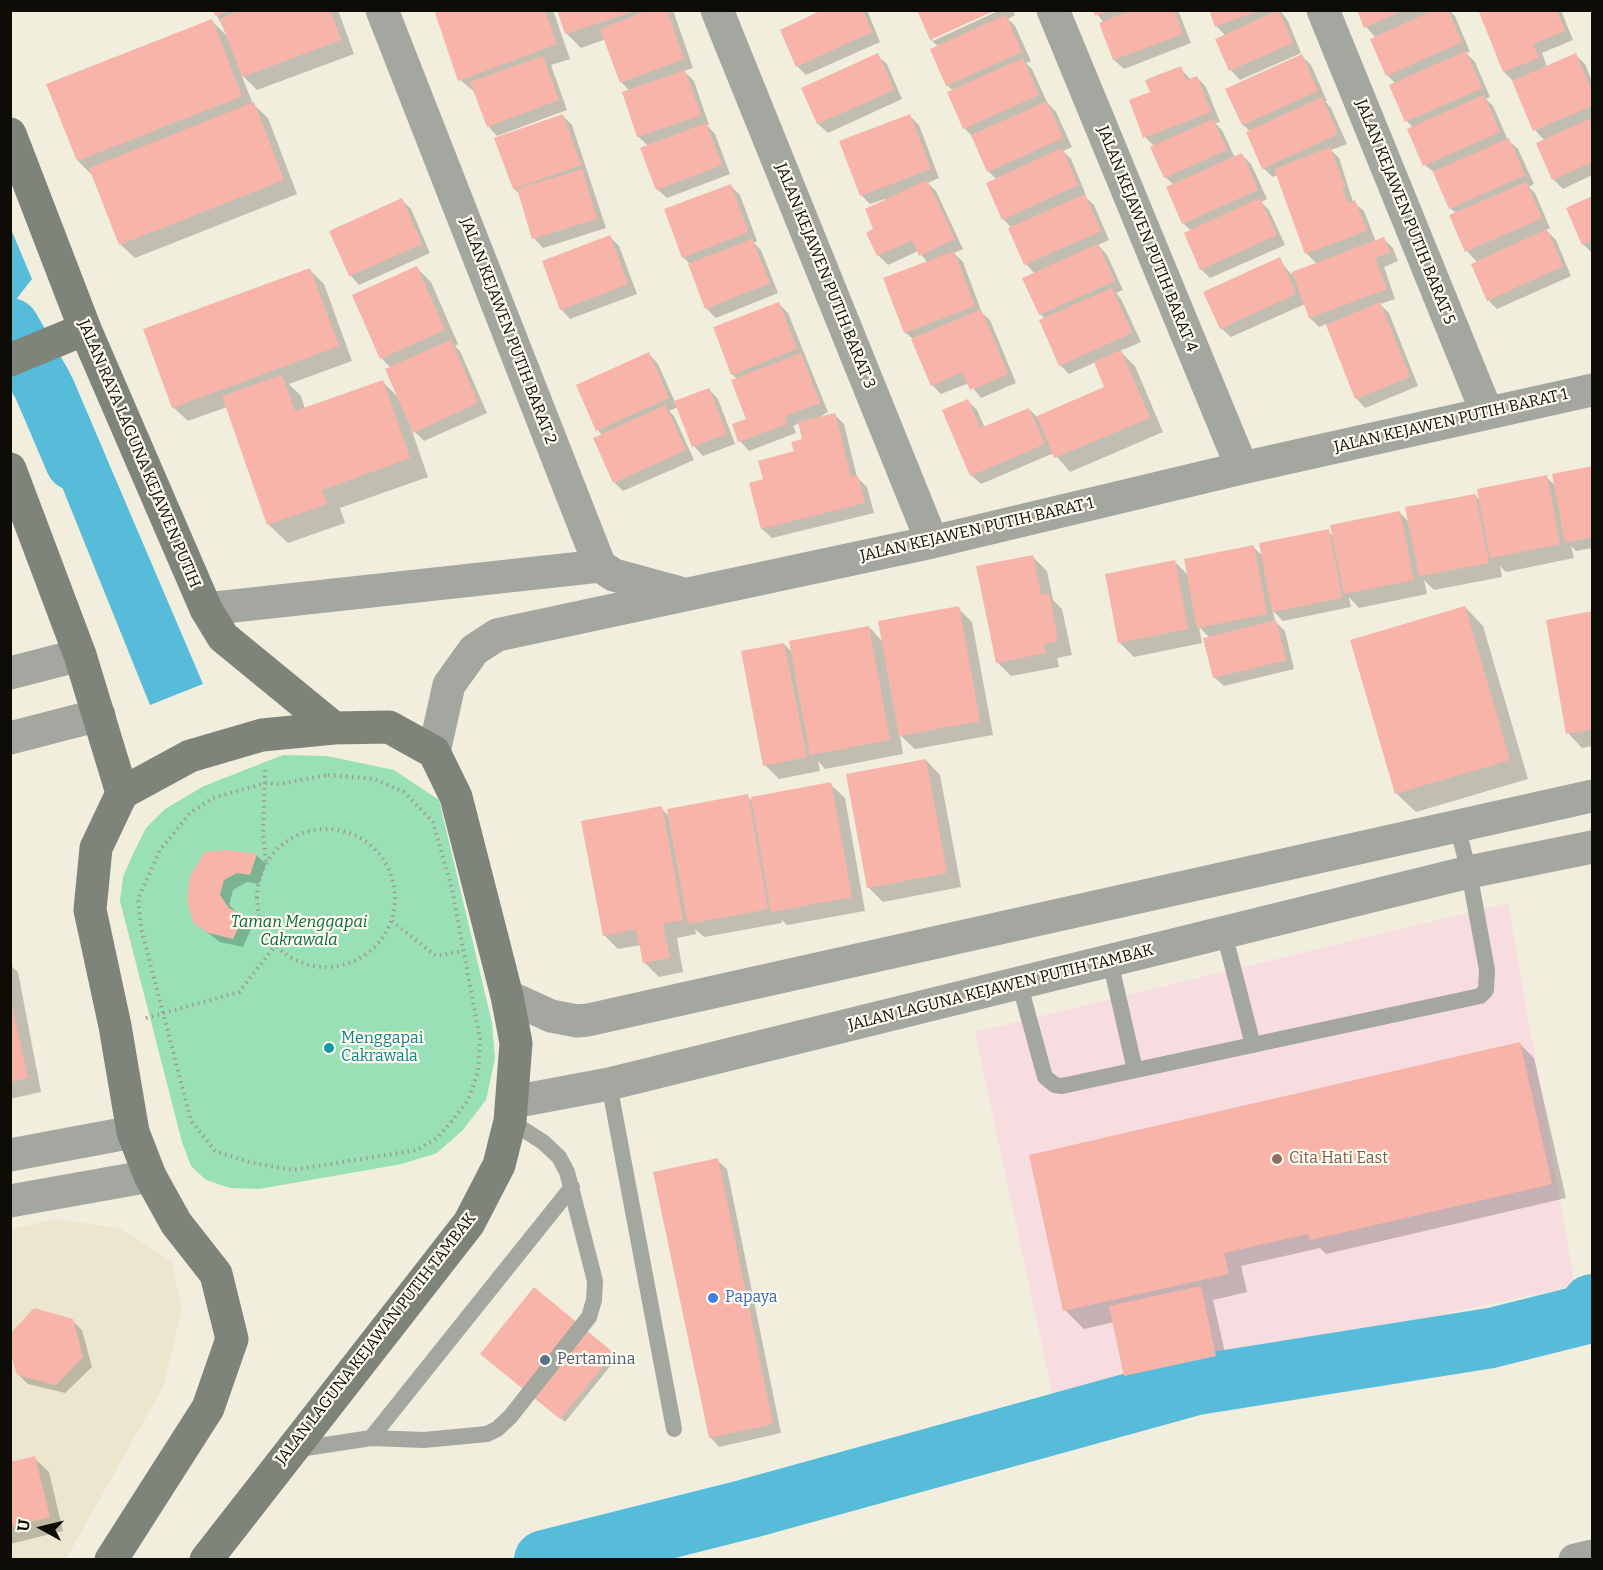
<!DOCTYPE html>
<style>
body{margin:0}
#map{position:relative;width:1603px;height:1570px;overflow:hidden;background:#f2eede;font-family:Bitter,serif}
canvas{display:block}
.frame{position:absolute;inset:0;border:12px solid #0d0c07;pointer-events:none}
.north{position:absolute;left:12px;top:1498px;width:60px;height:60px;-webkit-text-stroke:4px #fffbee;paint-order:stroke;rotate:278deg;font-size:16px;font-weight:700;line-height:24px;text-align:center;color:#0d0c07}
.north::after{content:'';display:block;margin:auto;width:21px;height:27px;background:#0d0c07;clip-path:polygon(50% 0,100% 100%,50% 72%,0 100%)}
</style>
<div id="map">
<canvas width="1603" height="1570"></canvas>
<div class="frame"></div>
<div class="north">U</div>
</div>
<script>
const ctx = document.querySelector('canvas').getContext('2d');
ctx.lineJoin = 'round';
function fill(path, color) { ctx.fillStyle = color; ctx.fill(path, 'evenodd'); }
const toPath = rows => new Path2D(rows.map(r => 'M' + r).join(''));
function trace(path, color, width, dash) { ctx.strokeStyle = color; ctx.lineWidth = width; ctx.lineCap = dash ? 'butt' : 'round'; ctx.setLineDash(dash || []); ctx.stroke(path); }
function drawText(font, color, halo, rows, align = 'center') {
  ctx.font = font + ' Bitter,serif'; ctx.lineWidth = 4.5; ctx.setLineDash([]); ctx.textBaseline = 'middle'; ctx.strokeStyle = halo; ctx.fillStyle = color; for (const [text, x, y, turn = 0] of rows) {
    ctx.save(); ctx.translate(x, y); ctx.rotate((+turn || 0) * Math.PI / 180); ctx.textAlign = isNaN(turn) ? turn : align; if (halo) ctx.strokeText(text, 0, 0); ctx.fillText(text, 0, 0); ctx.restore();
  }
}
fill(toPath([
 [55,1219,119,1228,171,1261,182,1309,164,1385,66,1559,11,1559,10,1229]
]), '#ece6ce');
fill(toPath([
 [1508,903,1575,1286,1053,1398,975,1032]
]), '#f7dce0');
fill(toPath([
 [283,755,327,756,394,770,439,800,492,1023,495,1059,486,1100,462,1131,437,1153,402,1164,259,1189,230,1188,206,1180,191,1166,182,1142,120,901,123,877,132,856,146,828,165,809,204,786]
]), '#99e0b6');
fill(toPath([
 [10,227,32,279,11,306,10,306],
 [72,377,203,684,150,705,25,395,47,383]
]), '#57bcd9');
fill(toPath([
 [214,10,338,10,354,54,257,90,241,74,253,104,268,118,297,194,135,258,120,244,92,175,78,161,211,20,228,37],
 [435,10,553,10,570,59,551,65,567,110,497,136,488,126,476,93,460,80],
 [559,10,673,10,693,68,684,71,694,81,709,125,707,125,715,134,730,174,667,198,657,189,648,146,638,136,630,91,621,82,606,39,581,48,566,33],
 [826,10,867,10,880,42,806,75,797,66],
 [918,10,933,41,1000,10,1013,10,1015,15,1008,19,1015,26,1031,61,1026,63,1032,69,1047,102,1056,112,1072,147,1063,151,1071,159,1086,195,1084,196,1094,205,1109,240,1098,245,1107,255,1123,290,1116,293,1121,299,1141,342,1120,351,1135,366,1163,432,1070,472,1054,453,981,484,971,475,968,401,977,410,985,428,1029,409,1037,417,1106,388,1096,362,1069,374,1060,365,1045,319,1040,314,1035,274,1026,264,1012,228,1003,219,996,179,988,171,973,137,964,128,953,91,947,85,938,46,931,40],
 [1094,10,1178,10,1191,43,1124,69,1114,60,1101,24,1104,23],
 [1211,10,1280,10,1288,21,1301,53,1240,80,1231,70,1217,39,1226,36,1217,27],
 [1358,10,1449,10,1455,16,1470,52,1466,53,1475,62,1490,97,1486,99,1493,106,1508,140,1518,149,1534,184,1529,187,1535,193,1550,228,1546,230,1556,240,1571,276,1497,309,1488,300,1477,262,1467,251,1451,216,1457,214,1450,208,1436,174,1425,165,1413,128,1407,121,1391,86,1396,84,1387,75,1376,38,1366,27],
 [1480,10,1561,10,1573,40,1542,53,1547,67,1576,55,1585,64,1592,81,1592,175,1563,189,1553,179,1538,144,1545,141,1535,130,1513,81,1504,72],
 [877,55,887,64,902,99,828,133,818,124,803,88],
 [1302,56,1311,65,1327,101,1325,101,1331,108,1347,144,1331,150,1339,158,1353,202,1364,211,1376,242,1384,239,1393,248,1398,261,1384,267,1395,299,1380,304,1389,313,1418,386,1365,408,1356,398,1327,324,1319,327,1310,318,1305,304,1231,337,1221,328,1279,259,1291,274,1317,264,1307,254,1277,175,1273,177,1263,168,1250,131,1243,125,1227,89],
 [1180,68,1191,80,1197,77,1206,87,1220,122,1215,123,1222,130,1235,158,1242,155,1251,164,1267,199,1261,202,1269,210,1285,245,1210,278,1201,269,1191,231,1183,223,1174,185,1165,177,1155,147,1145,137,1152,93],
 [562,115,572,125,606,228,543,248,534,238,520,194,514,189],
 [910,116,919,125,939,178,928,183,936,191,963,249,954,253,963,262,982,313,990,320,1016,383,981,398,969,383,941,394,932,385,914,340,905,332,928,263,918,251,888,265,878,255,875,230,886,201,885,199,870,204,861,195],
 [730,185,740,195,757,241,754,243,761,250,778,293,716,318,706,308,690,264,683,257],
 [1592,197,1592,253,1583,244,1568,209],
 [402,200,411,209,430,253,359,285,350,275],
 [610,237,619,246,637,294,570,319,561,309],
 [416,267,431,282,458,344,455,346,460,351,487,413,424,441,411,428,428,477,340,508,345,523,288,543,269,525,227,407,188,421,173,407,310,270,324,284,352,361,289,384,301,396,305,409,382,381,400,399,391,368,381,358,354,296],
 [779,304,788,313,828,412,818,418,834,414,844,424,857,477,867,487,874,513,772,538,762,529,765,481,796,453,803,440,800,423,793,426,796,433,749,451,740,441,748,419,737,379,732,374],
 [649,354,658,364,675,402,709,389,718,399,735,444,703,456,694,446,678,407,669,411,674,416,694,460,623,491,614,482,602,435,598,430],
 [1592,467,1592,548,1576,551,1571,546,1574,558,1506,572,1500,566,1502,577,1434,590,1424,580,1427,594,1359,608,1349,597,1351,607,1283,621,1273,611,1275,621,1285,631,1294,669,1224,686,1214,677,1210,638,1199,627,1202,643,1134,657,1120,643,1175,562,1189,576,1253,547,1263,556,1328,531,1334,537,1400,513,1410,523,1475,495,1481,501,1546,477,1556,486,1553,475],
 [1032,556,1047,571,1053,600,1062,609,1072,655,1057,658,1059,667,1011,676,997,662],
 [1465,607,1483,626,1528,779,1416,812,1397,794,1352,641],
 [958,608,972,622,993,735,915,749,900,735,903,754,825,769,818,761,820,771,779,779,765,765,784,644,793,653,869,627,883,642],
 [1592,612,1592,746,1582,748,1568,733,1547,621],
 [926,760,940,775,961,887,883,902,868,887],
 [830,784,845,798,865,911,787,925,781,919,782,923,704,937,695,929,696,934,677,938,683,972,659,977,644,962,641,945,618,949,604,935,661,808,670,817,747,796,753,802],
 [228,851,256,855,266,864,259,884,247,882,233,890,229,905,252,927,243,947,220,942,195,923],
 [10,965,18,972,41,1092,10,1099],
 [1520,1044,1534,1058,1566,1198,1326,1254,1320,1248,1241,1266,1247,1292,1213,1300,1229,1370,1139,1389,1125,1375,1114,1322,1084,1329,1065,1310],
 [717,1160,727,1169,781,1433,719,1447,710,1437],
 [72,1320,82,1330,92,1367,65,1393,28,1384,18,1374],
 [613,1354,617,1358,565,1422,486,1358],
 [34,1458,49,1472,63,1531,10,1544,10,1463]
]), '#0003');
trace(toPath([
 [10,328,43,386,75,461],
 [544,1560,747,1509,1196,1385,1491,1338,1583,1315,1592,1304]
]), '#57bcd9', 60);
fill(toPath([
 [213,10,229,10,229,11,215,16],
 [241,10,330,10,341,40,242,77,220,19],
 [434,10,545,10,557,44,458,81],
 [557,10,635,10,635,11,565,34],
 [649,10,667,10,684,59,620,83,600,29],
 [822,10,863,10,872,32,796,67,780,30],
 [917,10,996,10,930,40],
 [1093,10,1109,10,1109,11,1095,16],
 [1132,10,1174,10,1183,34,1113,60,1099,23],
 [1209,10,1257,10,1257,11,1215,27],
 [1279,10,1293,43,1229,71,1215,39],
 [1357,10,1404,10,1364,28],
 [1434,10,1448,10,1462,42,1386,76,1370,39],
 [1483,10,1557,10,1565,31,1533,44,1539,58,1503,72,1479,12],
 [1006,15,1022,52,946,86,930,49],
 [212,19,242,96,77,161,46,84],
 [1466,51,1482,88,1405,122,1389,85],
 [878,53,894,90,817,124,801,88],
 [1576,53,1592,92,1592,106,1533,131,1512,81],
 [1302,54,1318,91,1242,125,1225,89],
 [543,56,559,100,487,127,470,82],
 [1023,58,1039,95,963,129,947,92],
 [1181,66,1186,80,1197,76,1211,112,1143,138,1129,100,1150,92,1145,80],
 [685,70,701,115,637,137,622,92],
 [1484,95,1500,132,1423,166,1407,129],
 [1322,97,1338,134,1262,169,1246,132],
 [1047,101,1063,138,987,172,971,135],
 [254,102,284,180,119,245,89,168],
 [563,114,581,165,513,189,494,138],
 [910,114,931,169,860,196,839,141],
 [1592,118,1592,162,1552,180,1536,143],
 [1213,119,1227,150,1164,178,1150,147],
 [706,123,722,165,656,190,640,148],
 [1509,138,1525,175,1449,209,1433,172],
 [1330,147,1345,186,1342,187,1348,203,1355,200,1367,231,1305,254,1274,169],
 [1062,148,1078,185,1002,220,986,183],
 [1242,153,1258,190,1182,224,1166,187],
 [582,169,597,219,532,239,517,189],
 [927,180,955,239,919,256,912,240,877,256,866,233,873,229,865,209],
 [1526,182,1542,218,1465,252,1449,215],
 [731,184,748,232,682,258,664,209],
 [1085,194,1101,231,1024,265,1008,228],
 [1592,196,1592,240,1582,245,1566,208],
 [402,198,422,244,349,276,329,231],
 [1260,198,1277,235,1200,270,1184,233],
 [1547,229,1563,266,1487,301,1471,264],
 [610,235,628,284,560,310,542,261],
 [1384,237,1390,252,1375,258,1387,289,1309,318,1292,272],
 [752,239,770,283,705,309,688,264],
 [1098,244,1115,281,1039,315,1022,278],
 [954,251,975,306,904,333,883,278],
 [1280,257,1296,294,1220,329,1203,292],
 [417,266,445,330,380,359,352,295],
 [310,268,339,346,172,408,143,329],
 [1112,288,1132,333,1059,366,1039,320],
 [779,302,797,349,731,375,713,327],
 [1380,302,1410,377,1355,399,1326,325],
 [981,309,1008,374,970,390,962,372,931,386,911,339],
 [451,340,478,403,413,433,385,369],
 [1121,350,1150,418,1054,458,1037,416,1104,387,1094,362],
 [649,352,669,398,596,431,576,385],
 [801,353,820,403,785,416,787,424,738,442,732,424,746,419,731,380],
 [282,375,295,411,383,380,410,458,322,490,327,504,267,525,222,396],
 [709,388,727,434,692,447,674,401],
 [968,399,980,428,1029,408,1045,444,970,476,942,410],
 [665,405,686,450,613,483,593,438],
 [835,413,851,477,858,476,865,503,761,529,749,483,763,479,758,461,794,451,791,442,802,439,798,422],
 [1592,466,1592,537,1565,543,1552,474],
 [1547,475,1560,544,1490,558,1477,489],
 [1475,494,1489,563,1419,576,1405,507],
 [1400,511,1414,580,1344,594,1330,525],
 [1329,529,1342,598,1272,612,1259,543],
 [1254,545,1267,614,1197,628,1184,559],
 [1033,555,1041,595,1049,593,1058,641,1044,644,1046,653,996,663,976,566],
 [1175,560,1188,629,1118,643,1105,574],
 [959,606,980,721,899,736,878,621],
 [1465,606,1510,760,1395,794,1350,640],
 [1592,611,1592,729,1566,734,1546,620],
 [1276,620,1286,660,1213,678,1203,638],
 [869,626,890,740,810,755,789,641],
 [784,643,807,757,763,766,741,651],
 [926,759,947,873,867,888,846,774],
 [831,782,852,897,771,912,751,797],
 [748,794,768,909,688,924,667,809],
 [662,806,683,920,663,924,670,958,643,963,636,929,603,936,581,821],
 [228,850,257,854,250,875,237,873,224,880,220,895,229,908,244,916,233,939,209,933,194,924,187,902,190,876,205,852],
 [10,997,28,1078,10,1082],
 [1520,1042,1552,1184,1310,1240,1308,1234,1224,1253,1229,1274,1063,1311,1029,1155],
 [718,1158,773,1424,709,1438,653,1172],
 [1201,1286,1216,1356,1124,1376,1109,1306],
 [534,1287,614,1353,560,1419,480,1354],
 [34,1308,73,1319,83,1357,56,1385,17,1375,10,1351,10,1334],
 [35,1456,50,1517,10,1527,10,1462]
]), '#f8b4a8');
trace(toPath([
 [265,770,263,834,266,861],
 [328,775,374,779,404,792,433,822,452,889,480,1039,478,1072,468,1100,451,1122,437,1138,417,1150,293,1170,253,1163,215,1151,191,1121,141,928,138,899,160,850,190,813,213,798,266,783,279,784,328,775],
 '257 898a69 69 0 1 1 138 0a69 69 0 1 1-138 0Z',
 [392,921,436,956,463,951],
 [146,1018,239,992,275,946]
]), '#9f9c90', 4, [1.5, 4.5]);
trace(toPath([
 [1224,933,1253,1045],
 [1110,961,1135,1070],
 [1019,982,1045,1077,1055,1085,1062,1086,1480,996,1486,990,1487,970,1469,872,1457,826],
 [609,1084,674,1429],
 [371,1438,572,1187],
 [293,1450,371,1438,424,1440,487,1434,497,1429,510,1417,589,1317,594,1300,595,1281,567,1172,559,1157,543,1142,510,1121]
]), '#a3a7a0', 16);
trace(toPath([
 [382,10,600,566,614,575,680,593],
 [717,10,932,542],
 [1053,10,1242,468],
 [1323,10,1487,413],
 [206,609,600,566],
 [10,673,80,655],
 [10,738,99,715],
 [434,752,449,685,474,650,497,635,932,542,1242,468,1592,390],
 [507,996,551,1016,577,1021,588,1020,1592,796],
 [513,1102,609,1084,1469,872,1592,847],
 [10,1155,133,1132],
 [10,1201,150,1176],
 [1575,1560,1592,1556]
]), '#a3a7a0', 33);
trace(toPath([
 [10,134,85,329,206,609,223,637,334,728],
 [10,360,85,329],
 [10,469,80,655,122,793],
 [111,1560,208,1408,232,1339,216,1274,176,1223,150,1176,133,1132,115,1026,90,910,96,848,122,793,190,756,262,735,334,728,389,727,434,752,456,797,507,996,516,1043,510,1121,499,1165,469,1223,206,1560]
]), '#7f847b', 33);
for (const [x, y, r, color] of [
 [329,1048,6,"#0f9aa8"],
 [1277,1159,6,"#8d6e63"],
 [713,1298,6,"#3f7fe0"],
 [545,1360,6,"#5c6f8a"]
]) { const dot = new Path2D(); dot.arc(x, y, r, 0, 2 * Math.PI); ctx.fillStyle = color; ctx.fill(dot); trace(dot, '#fffbee', 2); }
drawText('16px', '#0d0c07', '#fffbee', [
 ["JALAN KEJAWEN PUTIH BARAT 5",1405,212,68],
 ["JALAN KEJAWEN PUTIH BARAT 4",1147,239,68],
 ["JALAN KEJAWEN PUTIH BARAT 3",825,276,68],
 ["JALAN KEJAWEN PUTIH BARAT 2",508,331,69],
 ["JALAN KEJAWEN PUTIH BARAT 1",1451,421,-13],
 ["JALAN RAYA LAGUNA KEJAWEN PUTIH",139,454,67],
 ["JALAN KEJAWEN PUTIH BARAT 1",977,530,-13],
 ["JALAN LAGUNA KEJAWEN PUTIH TAMBAK",1001,988,-14],
 ["JALAN LAGUNA KEJAWAN PUTIH TAMBAK",376,1339,-52]
]);
drawText('italic 16px', '#06683f', '#fffbee', [
 ["Taman Menggapai",299,923],
 ["Cakrawala",299,941]
]);
drawText('16px', '#0d838f', '#fffbee', [
 ["Menggapai",341,1039],
 ["Cakrawala",341,1057]
], 'left');
drawText('16px', '#785e54', '#fffbee', [
 ["Cita Hati East",1289,1159]
], 'left');
drawText('16px', '#366cbe', '#fffbee', [
 ["Papaya",725,1298]
], 'left');
drawText('16px', '#4e5e75', '#fffbee', [
 ["Pertamina",557,1360]
], 'left');
</script>
